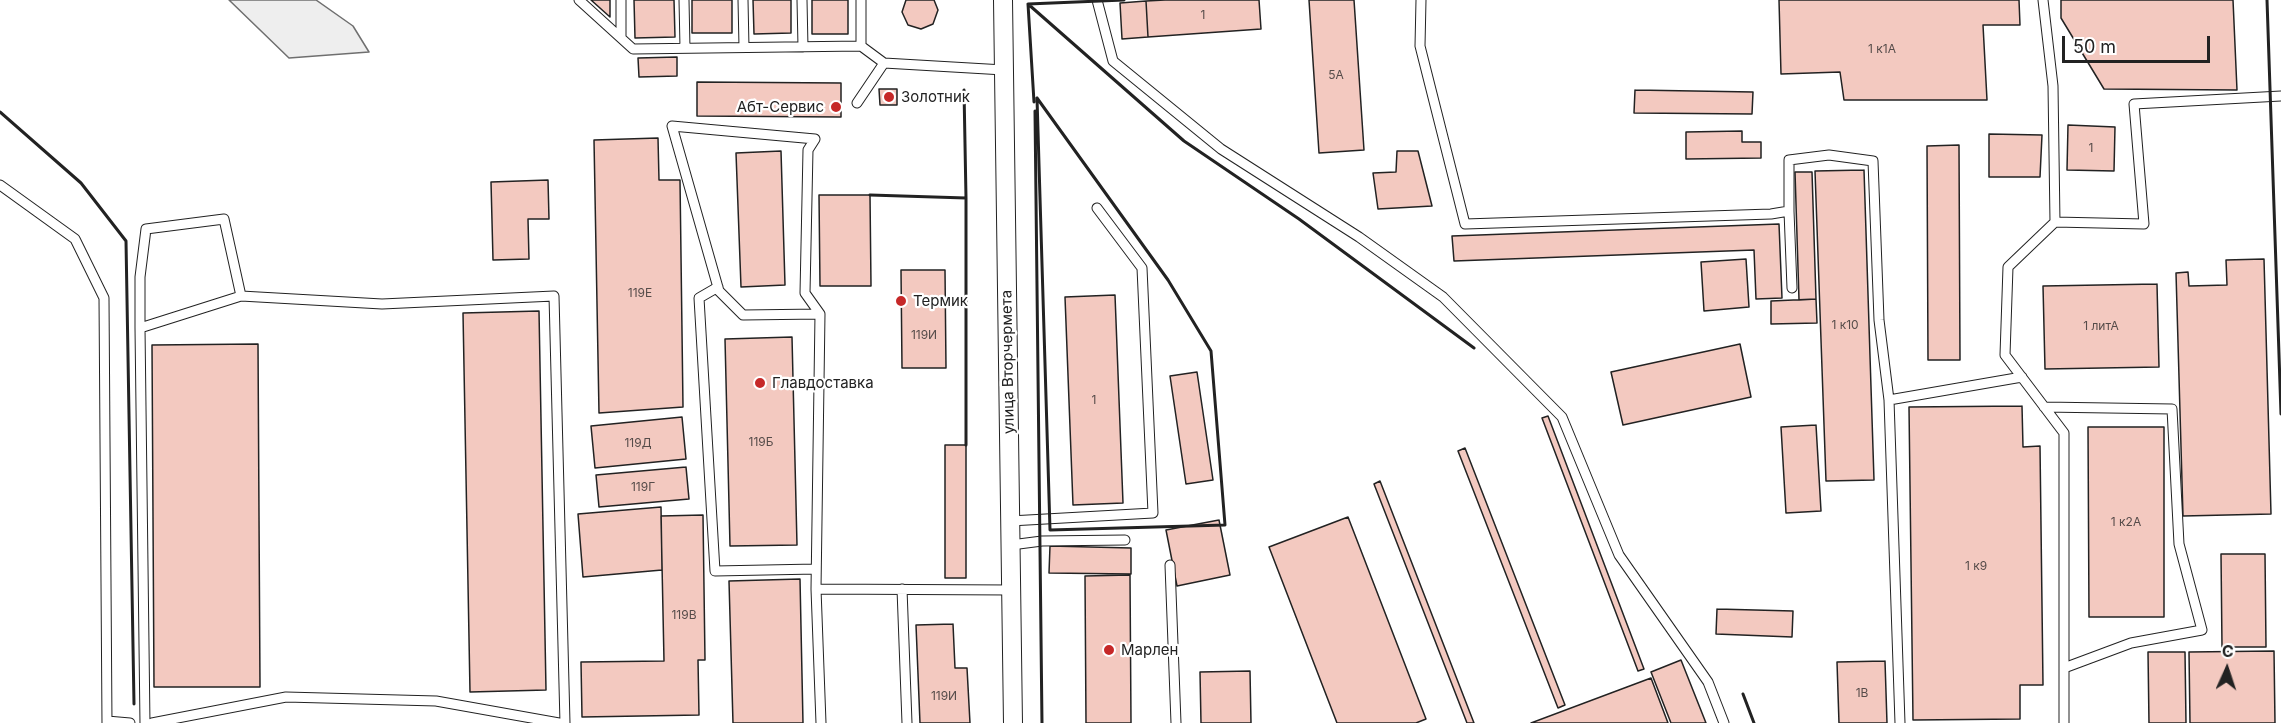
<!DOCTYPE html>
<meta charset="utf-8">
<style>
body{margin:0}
#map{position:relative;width:2281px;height:723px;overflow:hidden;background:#fff;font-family:Inter,sans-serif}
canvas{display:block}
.north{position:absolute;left:2197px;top:639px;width:60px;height:60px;-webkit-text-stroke:4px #fff;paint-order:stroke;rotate:3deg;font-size:16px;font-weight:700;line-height:24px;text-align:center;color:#222}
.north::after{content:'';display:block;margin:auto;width:21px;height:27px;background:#222;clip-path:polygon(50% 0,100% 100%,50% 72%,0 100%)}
.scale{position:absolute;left:2062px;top:36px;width:148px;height:27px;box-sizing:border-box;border:3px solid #222;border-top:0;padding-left:8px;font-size:18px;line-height:21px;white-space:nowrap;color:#222;-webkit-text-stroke:4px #fff;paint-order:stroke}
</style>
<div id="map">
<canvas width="2281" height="723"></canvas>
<div class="north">С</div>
<div class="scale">50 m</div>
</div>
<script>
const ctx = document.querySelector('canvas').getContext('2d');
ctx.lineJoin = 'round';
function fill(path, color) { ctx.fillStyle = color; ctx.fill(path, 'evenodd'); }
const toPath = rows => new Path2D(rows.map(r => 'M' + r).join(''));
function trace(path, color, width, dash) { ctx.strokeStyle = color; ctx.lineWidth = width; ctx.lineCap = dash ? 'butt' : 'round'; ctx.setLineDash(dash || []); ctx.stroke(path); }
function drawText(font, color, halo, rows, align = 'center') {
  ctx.font = font + ' Inter,sans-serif'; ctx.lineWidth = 4.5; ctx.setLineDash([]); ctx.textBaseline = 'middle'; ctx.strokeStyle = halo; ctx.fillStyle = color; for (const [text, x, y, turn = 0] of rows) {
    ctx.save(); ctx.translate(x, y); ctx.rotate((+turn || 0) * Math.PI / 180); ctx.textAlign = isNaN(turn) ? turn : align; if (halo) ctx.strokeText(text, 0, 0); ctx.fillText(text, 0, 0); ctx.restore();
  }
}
const green = toPath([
 [229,0,316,0,353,26,369,52,289,58,229,0]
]);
fill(green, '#eee');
trace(green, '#6f6f6f', 1.5);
const building = toPath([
 [591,0,610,0,610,17,591,0],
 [634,0,674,0,675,37,635,38,634,0],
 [692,0,732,0,732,33,692,33,692,0],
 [753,0,791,0,791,33,754,34,753,0],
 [812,0,848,0,848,34,812,34,812,0],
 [906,0,934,0,938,10,933,24,921,29,908,25,902,12,906,0],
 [1165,0,1259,0,1261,29,1148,37,1146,1,1165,0],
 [1309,0,1354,0,1364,150,1319,153,1309,0],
 [1779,0,2019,0,2020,25,1983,25,1987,100,1844,100,1840,72,1781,74,1779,0],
 [2061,0,2233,0,2237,90,2104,89,2061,18,2061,0],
 [1146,1,1148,37,1122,39,1120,3,1146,1],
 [677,57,677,76,639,77,638,58,677,57],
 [697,82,841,83,841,117,697,116,697,82],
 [879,89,897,89,897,105,880,105,879,89],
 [1635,90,1753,92,1752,114,1634,113,1635,90],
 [2068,125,2115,127,2114,171,2067,170,2068,125],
 [1742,131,1742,142,1761,142,1761,158,1686,159,1686,132,1742,131],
 [1989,134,2042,135,2040,177,1989,177,1989,134],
 [658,138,659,180,680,180,683,407,599,413,594,140,658,138],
 [1959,145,1960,360,1928,360,1927,146,1959,145],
 [781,151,785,285,741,287,736,153,781,151],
 [1397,151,1418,151,1432,206,1378,209,1373,173,1396,172,1397,151],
 [1864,170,1874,480,1826,481,1815,171,1864,170],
 [1795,172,1812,172,1816,299,1799,300,1795,172],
 [548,180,549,219,528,219,529,259,493,260,491,182,548,180],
 [819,195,870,195,871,286,820,286,819,195],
 [1779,224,1782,298,1756,299,1754,250,1454,261,1452,236,1779,224],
 [1746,259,1749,307,1704,311,1701,262,1746,259],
 [2264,259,2271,514,2183,516,2176,273,2188,272,2189,286,2227,285,2226,260,2264,259],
 [901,270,945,270,946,368,902,368,901,270],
 [2157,284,2159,367,2045,369,2043,286,2157,284],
 [1115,295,1123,503,1073,505,1065,297,1115,295],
 [1816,299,1817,323,1771,324,1771,301,1816,299],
 [539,311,546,690,470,692,463,313,539,311],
 [792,337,797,545,730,546,725,339,792,337],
 [258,344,260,687,154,687,152,345,258,344],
 [1740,344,1751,397,1623,425,1611,372,1740,344],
 [1197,372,1213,480,1186,484,1170,376,1197,372],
 [2022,406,2023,447,2040,446,2043,685,2020,685,2020,719,1913,720,1909,407,2022,406],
 [1548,416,1644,669,1638,671,1542,418,1548,416],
 [682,417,686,459,595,468,591,426,682,417],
 [1816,425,1821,511,1786,513,1781,427,1816,425],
 [2088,427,2164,427,2164,617,2089,617,2088,427],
 [945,445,966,445,966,578,945,578,945,445],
 [1465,448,1565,705,1558,708,1458,451,1465,448],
 [686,467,689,499,599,507,596,475,686,467],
 [1380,481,1474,723,1467,723,1374,484,1380,481],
 [661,507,662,570,583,577,578,514,661,507],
 [703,515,705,660,698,660,699,715,582,717,581,662,664,661,661,516,703,515],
 [1348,517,1426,719,1416,723,1337,723,1269,547,1348,517],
 [1219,520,1230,575,1177,586,1166,530,1219,520],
 [1050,546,1131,548,1131,574,1049,573,1050,546],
 [2221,554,2265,554,2266,647,2222,647,2221,554],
 [1130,575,1131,723,1086,723,1085,576,1130,575],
 [800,579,803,723,733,723,729,581,800,579],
 [1717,609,1793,611,1792,637,1716,634,1717,609],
 [953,624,955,668,967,668,970,723,920,723,916,625,953,624],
 [2274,651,2275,723,2190,723,2189,652,2274,651],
 [2148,652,2185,652,2186,723,2149,723,2148,652],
 [1681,660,1706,723,1671,723,1651,672,1681,660],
 [1885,661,1887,723,1839,723,1837,662,1885,661],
 [1250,671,1251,723,1201,723,1200,672,1250,671],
 [1651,678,1668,723,1531,723,1651,678]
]);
fill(building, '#f3c9c0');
trace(building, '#222', 1.5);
const lane = toPath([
 [579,0,633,49,861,46],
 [621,0,621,38],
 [684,0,685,48],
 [743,0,744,47],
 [802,0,803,47],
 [861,0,861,46,884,63,1004,70],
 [1097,0,1113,61,1221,149,1359,237,1443,297,1562,417,1619,555,1708,682,1724,723],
 [1421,0,1420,46,1465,224,1771,214,1789,211,1789,160,1829,155,1873,161,1879,320,1889,400,1900,723],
 [2043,0,2053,86,2055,222],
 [857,103,884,63],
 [0,185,75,239,104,298,107,723],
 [1789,211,1792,288],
 [718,287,699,298,715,571,816,569],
 [241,296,382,304,554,296,565,723],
 [820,314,805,293,808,150,815,139,672,126,719,291,743,315,820,314,816,589,1011,590],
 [140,328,241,296,224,219,146,229,140,277,140,328,145,723],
 [1889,400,2022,377],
 [2044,407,2172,409,2179,544,2202,630,2131,643,2064,668],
 [1010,521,1153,513,1142,268,1097,208],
 [1011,545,1042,541,1125,540],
 [1170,565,1176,723],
 [816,589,821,723],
 [902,589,907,723],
 [107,721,130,723],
 [152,723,286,697,436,701,559,723],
 [2064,723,2064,433,2005,355,2008,267,2055,222,2144,224,2134,104,2281,96]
]);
const street = toPath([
 [1003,0,1013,723]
]);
trace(lane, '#222', 11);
trace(street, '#222', 20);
trace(lane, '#fff', 9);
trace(street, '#fff', 18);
trace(toPath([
 [2267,0,2281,414],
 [1028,4,1184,141,1299,219,1474,348],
 [964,90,966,198],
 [1037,98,1168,280,1211,351,1225,525,1050,530,1037,98],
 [1034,102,1028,4,1124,0],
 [1035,111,1042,723],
 [0,112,81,183,126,241,134,704],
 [870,195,966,198,966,445],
 [1743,694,1754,723]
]), '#222', 3);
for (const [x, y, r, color] of [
 [889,97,6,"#c62828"],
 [836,107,6,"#c62828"],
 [901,301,6,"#c62828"],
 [760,383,6,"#c62828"],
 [1109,650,6,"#c62828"]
]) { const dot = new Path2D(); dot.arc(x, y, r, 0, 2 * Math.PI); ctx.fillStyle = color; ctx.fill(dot); trace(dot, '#fff', 2); }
drawText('12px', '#564c4a', null, [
 ["1",1203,15],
 ["1 к1А",1882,49],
 ["5А",1336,75],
 ["1",2091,148],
 ["119Е",640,293],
 ["1 к10",1845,325],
 ["1 литА",2101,326],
 ["119И",924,335],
 ["1",1094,400],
 ["119Б",761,442],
 ["119Д",638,443],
 ["119Г",643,487],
 ["1 к2А",2126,522],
 ["1 к9",1976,566],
 ["119В",684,615],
 ["1В",1862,693],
 ["119И",944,696]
]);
drawText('15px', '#222', '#fff', [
 ["Золотник",901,97],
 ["Абт-Сервис",824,107,"right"],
 ["Термик",913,301],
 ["Главдоставка",772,383],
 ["Марлен",1121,650]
], 'left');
drawText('15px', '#222', '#fff', [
 ["улица Вторчермета",1008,362,-91]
]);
</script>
